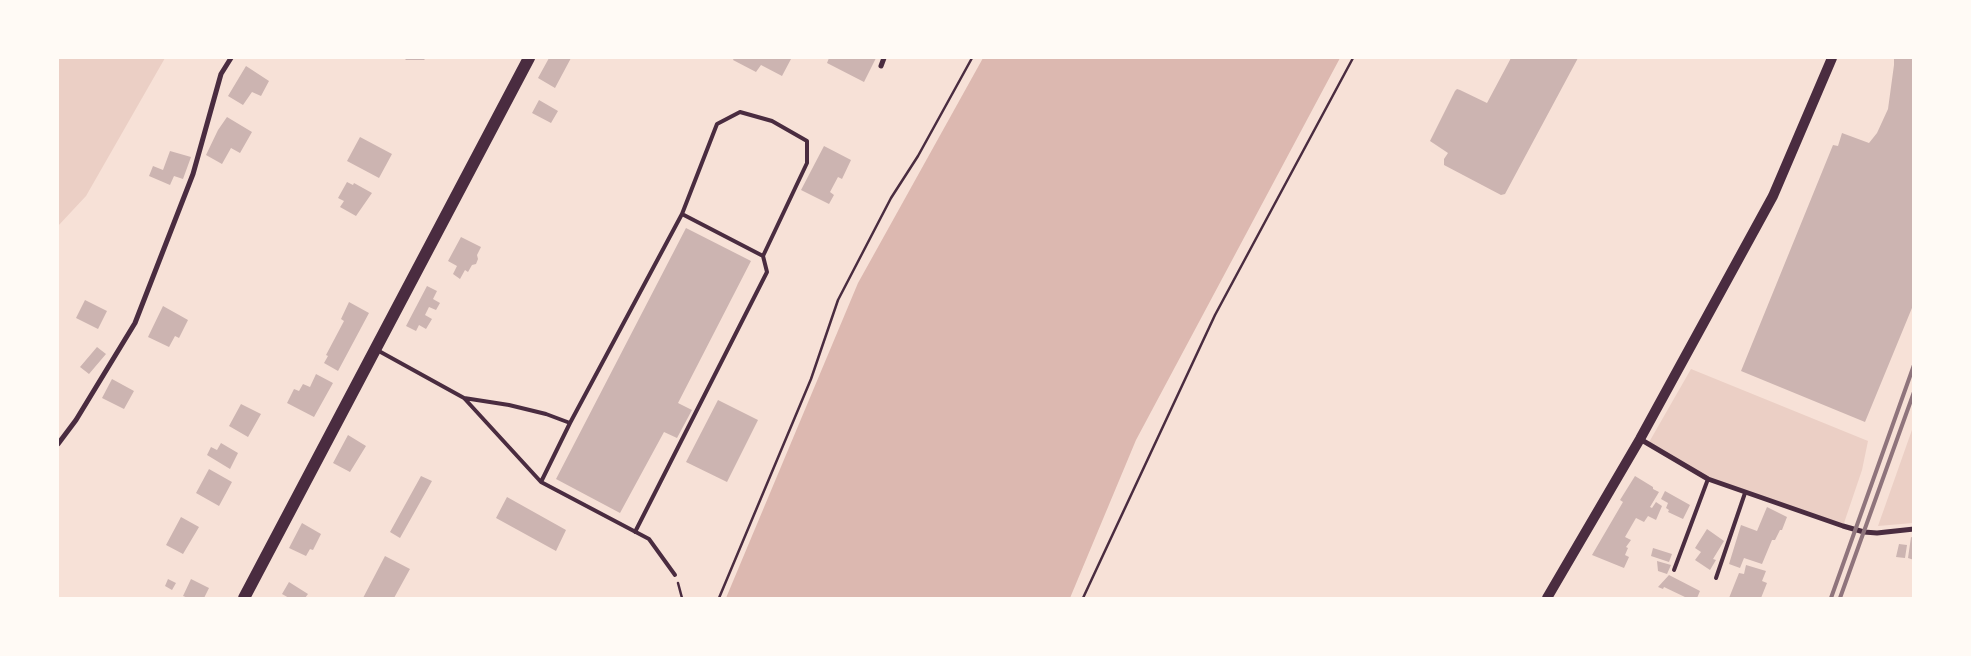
<!DOCTYPE html>
<style>
body{margin:0}
#map{position:relative;width:1971px;height:656px;overflow:hidden;background:#f7e1d7;font-family:"Space Grotesk",sans-serif}
canvas{display:block}
.frame{position:absolute;inset:0;border:59px solid #fffaf5;pointer-events:none}
</style>
<div id="map">
<canvas width="1971" height="656"></canvas>
<div class="frame"></div>
</div>
<script>
const ctx = document.querySelector('canvas').getContext('2d');
ctx.lineJoin = 'round';
function fill(path, color) { ctx.fillStyle = color; ctx.fill(path, 'evenodd'); }
const toPath = rows => new Path2D(rows.map(r => 'M' + r).join(''));
function trace(path, color, width, dash) { ctx.strokeStyle = color; ctx.lineWidth = width; ctx.lineCap = dash ? 'butt' : 'round'; ctx.setLineDash(dash || []); ctx.stroke(path); }
fill(toPath([
 [58,58,165,58,86,196,58,226],
 [1691,369,1868,441,1862,470,1843,526,1708,479,1648,444],
 [1913,427,1913,523,1878,526]
]), '#ebcfc5');
fill(toPath([
 [983,58,1340,58,1136,440,1070,598,726,598,858,283]
]), '#dcb8b0');
fill(toPath([
 [549,58,571,58,555,88,538,78],
 [734,58,788,58,791,59,782,76,761,65,756,72,733,60],
 [829,58,876,58,864,82,827,63],
 [1511,58,1578,58,1505,194,1501,195,1444,165,1444,159,1448,153,1430,141,1455,91,1457,89,1460,90,1487,103],
 [1894,58,1914,58,1914,303,1865,422,1741,371,1833,145,1838,146,1842,133,1869,143,1877,133,1888,109,1894,65],
 [246,66,269,81,261,96,252,92,243,105,228,96],
 [539,100,558,111,551,123,532,113],
 [227,117,252,132,240,153,231,148,222,164,206,155,218,130],
 [360,137,392,154,379,178,347,161],
 [824,146,851,160,842,179,838,177,830,192,834,195,829,204,801,190],
 [170,151,191,157,183,179,174,176,170,185,149,176,153,166,163,170],
 [347,182,353,185,354,183,372,193,356,216,340,207,344,201,338,198],
 [686,228,751,261,678,403,692,410,677,438,664,432,620,513,556,479],
 [461,237,481,247,477,255,478,259,476,264,472,265,468,272,465,270,460,279,453,274,457,266,448,261],
 [427,286,437,291,433,299,440,303,436,310,429,307,425,315,432,319,426,329,419,325,416,331,406,326],
 [85,300,107,311,98,329,76,318],
 [349,302,369,313,338,371,324,363,328,356,326,355,344,321,341,319],
 [163,306,188,320,179,338,175,336,169,347,148,337],
 [97,347,106,354,89,374,80,367],
 [316,374,333,383,314,417,287,403,294,389,299,391,303,384,310,387],
 [112,379,134,391,124,409,102,398],
 [718,400,758,420,727,482,686,462],
 [241,404,261,414,248,437,229,426],
 [348,435,366,446,350,472,333,463],
 [221,443,238,453,230,469,207,455,211,447,217,450],
 [209,469,232,482,219,506,196,493],
 [421,476,432,481,400,538,390,532],
 [1635,476,1653,487,1653,489,1659,492,1650,507,1652,508,1656,502,1662,506,1656,520,1648,516,1644,522,1636,518,1625,537,1631,540,1626,547,1628,548,1625,555,1629,557,1624,568,1592,555,1623,502,1620,500],
 [1665,491,1690,505,1683,519,1668,512,1669,510,1666,508,1668,503,1661,499],
 [507,497,566,530,556,551,496,518],
 [1767,507,1787,517,1782,530,1780,530,1775,540,1772,540,1762,564,1744,558,1740,568,1729,564,1741,525,1757,531],
 [181,517,199,527,183,554,166,545],
 [302,523,321,534,313,550,310,549,306,556,289,548],
 [1707,529,1724,541,1713,559,1716,560,1710,570,1695,560,1701,552,1695,548],
 [1911,537,1914,538,1914,560,1908,558],
 [1899,544,1907,545,1905,558,1896,557],
 [1653,548,1672,554,1669,562,1651,556],
 [385,556,410,569,394,598,363,598],
 [1657,561,1671,565,1667,574,1658,571],
 [1746,565,1766,571,1762,581,1767,583,1761,598,1729,598,1739,573,1744,574],
 [1669,575,1700,591,1697,598,1687,598,1664,587,1663,589,1658,587],
 [168,579,176,583,172,590,165,586],
 [191,579,209,588,204,598,188,598,183,596],
 [289,582,308,594,305,598,289,598,282,594]
]), '#ccb4b1');
trace(toPath([
 [406,58,424,58],
 [678,583,682,598],
 [719,598,811,379,838,300,891,198,918,156,972,58],
 [1083,598,1215,315,1353,58]
]), '#4a2c40', 2.5);
trace(toPath([
 [682,214,717,124,740,112,772,121,807,141,807,163,763,256],
 [377,350,464,398,541,482,649,539,675,575],
 [464,398,509,405,546,414,570,423,541,482],
 [570,423,682,214,763,256,767,272,635,532],
 [1674,570,1708,479],
 [1716,578,1745,493]
]), '#4a2c40', 4);
trace(toPath([
 [881,66,884,58],
 [1640,439,1708,479,1843,526,1864,532,1877,533,1914,529],
 [58,444,76,420,135,323,193,174,221,74,231,58]
]), '#4a2c40', 5);
trace(toPath([
 [1547,598,1640,439,1773,196,1832,58]
]), '#4a2c40', 10);
trace(toPath([
 [244,598,529,58]
]), '#4a2c40', 12);
trace(toPath([
 [1831,598,1914,365],
 [1840,598,1914,392]
]), '#8f747c', 4);
</script>
